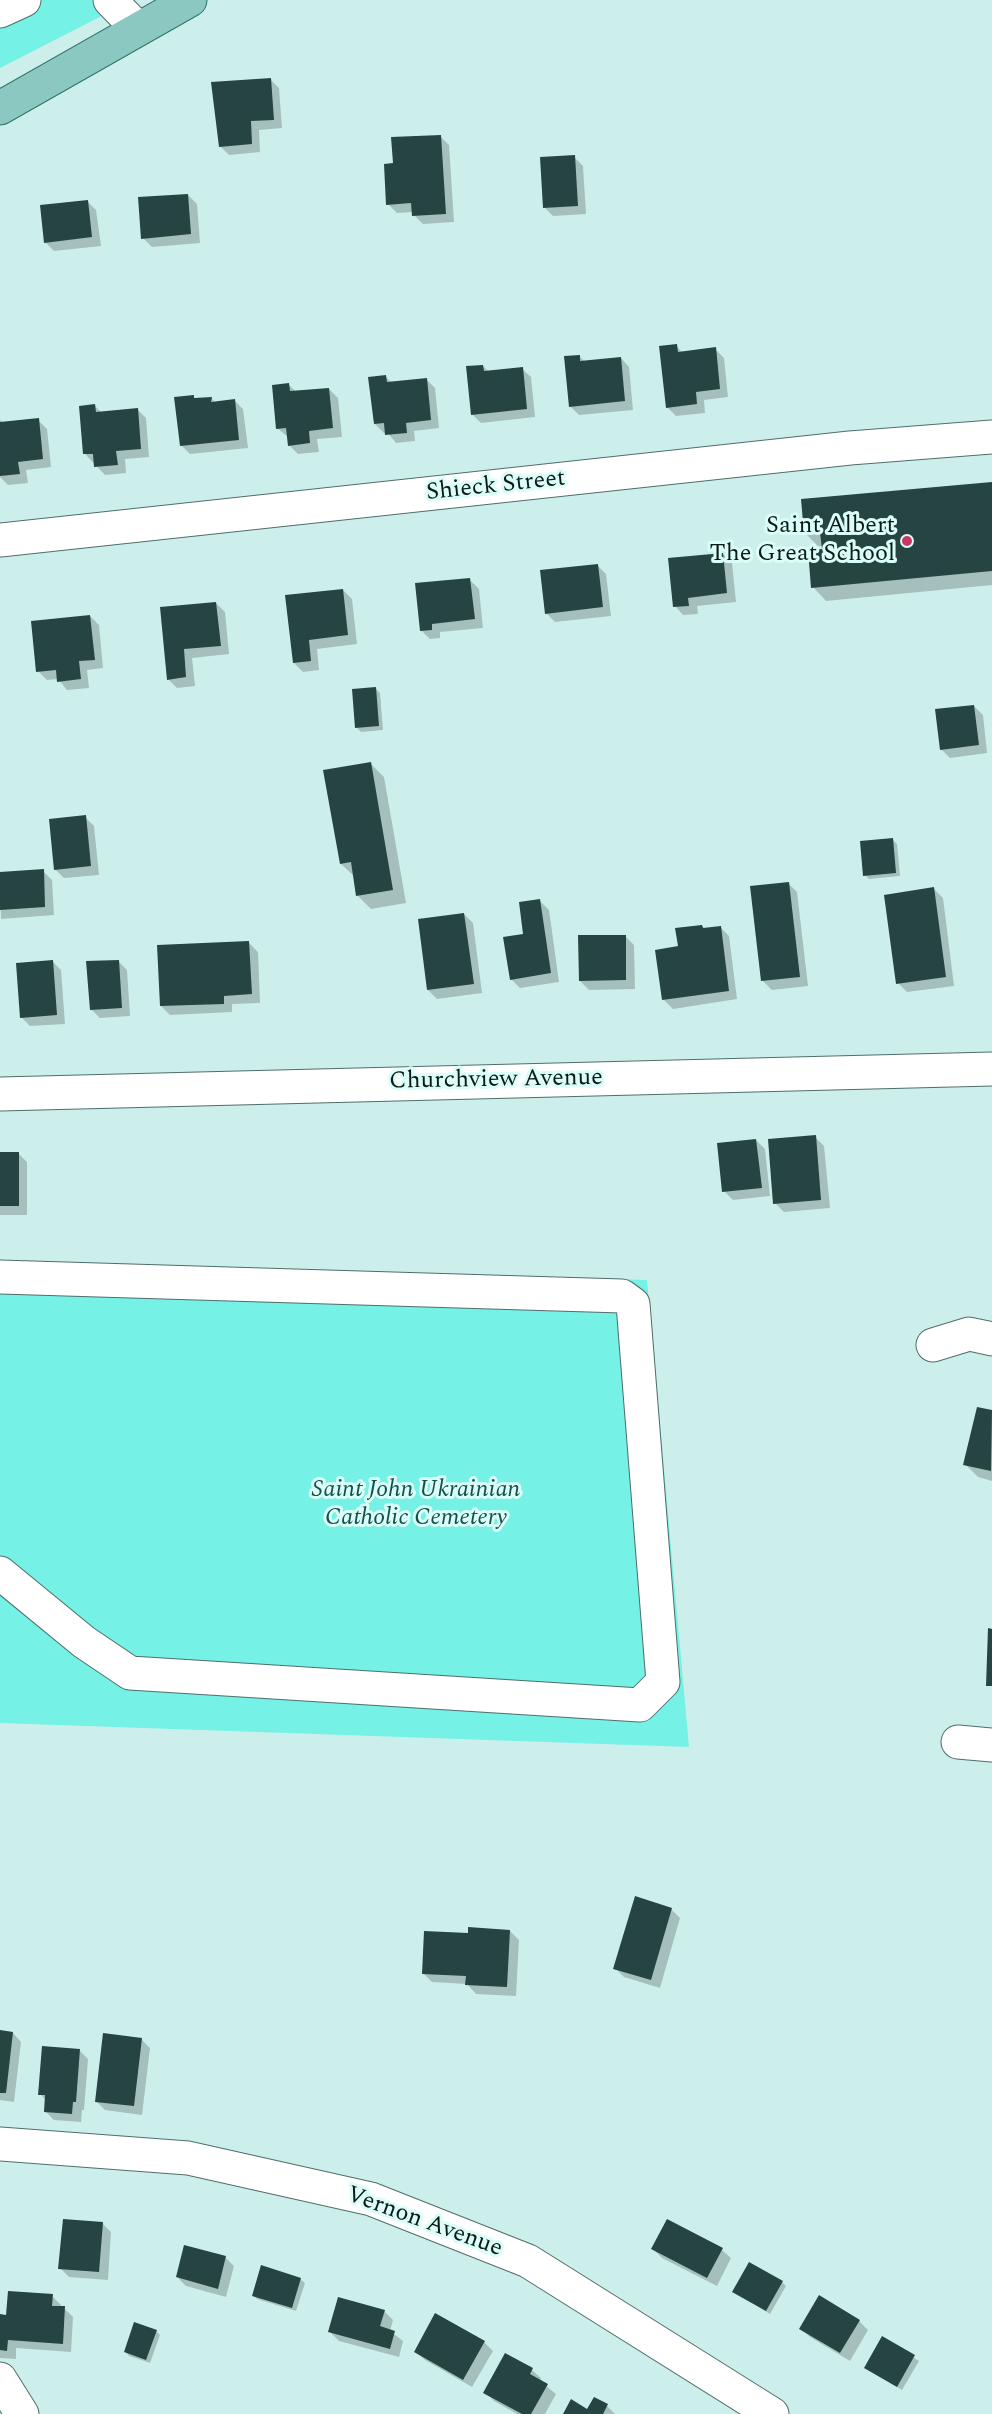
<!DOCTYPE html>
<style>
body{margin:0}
canvas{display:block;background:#cdefeb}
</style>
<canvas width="992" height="2414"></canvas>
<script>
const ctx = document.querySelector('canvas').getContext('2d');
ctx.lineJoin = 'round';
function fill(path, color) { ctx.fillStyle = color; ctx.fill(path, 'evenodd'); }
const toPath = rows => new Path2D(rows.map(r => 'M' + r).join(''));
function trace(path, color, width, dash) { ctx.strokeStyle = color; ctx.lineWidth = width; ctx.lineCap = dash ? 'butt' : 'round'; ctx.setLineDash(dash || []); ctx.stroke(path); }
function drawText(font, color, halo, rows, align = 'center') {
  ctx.font = font + ' Spectral,serif'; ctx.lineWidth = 6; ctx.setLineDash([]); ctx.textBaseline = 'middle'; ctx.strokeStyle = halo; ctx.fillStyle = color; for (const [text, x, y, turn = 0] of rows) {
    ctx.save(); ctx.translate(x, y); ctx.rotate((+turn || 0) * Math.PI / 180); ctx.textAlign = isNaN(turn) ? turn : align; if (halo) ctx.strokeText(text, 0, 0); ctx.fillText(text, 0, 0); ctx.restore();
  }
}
fill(toPath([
 [0,0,133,0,0,68],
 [0,1261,647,1280,689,1747,0,1723]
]), '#76f1e5');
fill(toPath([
 [270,79,279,88,282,128,259,130,260,152,229,155,220,146],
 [440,136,449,145,454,222,423,224,414,215,413,212,397,213,388,204,394,165],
 [574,157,583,166,586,214,553,216,544,207],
 [188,195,197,204,200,243,152,247,143,238],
 [87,201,96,210,101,246,54,251,45,242],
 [676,346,683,353,715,349,724,358,728,397,704,400,705,413,676,416,667,407],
 [579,356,585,362,621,358,629,367,633,410,579,415,570,406],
 [483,366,489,372,522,369,531,377,535,417,481,423,472,414],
 [385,376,392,383,426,379,435,388,439,428,414,431,415,441,396,443,387,432,384,433,375,424],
 [288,384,296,392,329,389,338,398,342,437,317,439,319,452,298,454,289,445,288,437,277,428],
 [193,396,196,400,211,398,216,403,234,400,243,409,248,448,190,454,182,446],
 [95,406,102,413,137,409,146,418,149,457,125,459,126,473,105,475,85,454],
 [0,420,4,423,38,420,47,429,51,467,26,470,28,483,8,485,0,477],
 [992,483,992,585,826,601,813,587,823,546,818,546,805,533],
 [723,554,732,563,736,602,697,606,698,614,683,615,675,606],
 [597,565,606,574,611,616,555,622,546,613],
 [470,580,479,589,483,628,440,632,440,638,430,639,421,630],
 [343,590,352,599,357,644,317,649,319,670,303,672,294,663,287,597],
 [216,603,225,612,229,654,192,658,195,686,177,688,168,679,161,608],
 [90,616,99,625,103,668,87,670,89,688,67,690,58,679,47,680,38,671],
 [375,688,380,693,383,730,361,732,357,728],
 [974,706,983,715,987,753,950,758,941,749],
 [371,764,384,777,406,903,371,909,358,896,355,877,341,864],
 [85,817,94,826,99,875,64,878,55,869],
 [893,840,897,844,900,876,869,879,865,875],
 [43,871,52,880,54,915,1,919,0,873],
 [788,883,797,892,808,986,772,990,763,981],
 [934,889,943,898,954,986,907,992,898,983],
 [540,901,549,910,559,982,520,988,511,979,525,935],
 [464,914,473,923,482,993,437,999,428,990],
 [702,926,705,929,720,927,729,936,737,999,673,1009,664,1000,679,947],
 [625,936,634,945,635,989,589,990,580,981],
 [249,943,258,952,260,1003,232,1004,232,1012,170,1015,161,1006],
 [52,961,61,970,65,1024,30,1026,21,1017],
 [118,961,127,970,130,1016,100,1018,91,1009],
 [815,1137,824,1146,830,1208,784,1212,775,1203],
 [756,1140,765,1149,770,1196,733,1200,724,1191],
 [0,1153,18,1153,27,1162,27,1215,0,1215],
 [978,1408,992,1412,992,1481,978,1477,965,1464],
 [671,1909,680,1918,660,1988,624,1977,615,1968],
 [510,1931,519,1940,516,1996,476,1994,467,1984,432,1982,423,1973,469,1935],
 [0,2032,13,2033,21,2042,14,2102,0,2100],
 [141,2039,150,2048,142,2115,105,2110,96,2101],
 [79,2050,88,2059,84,2110,82,2110,81,2122,54,2120,45,2111,46,2100,40,2094],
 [667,2221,722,2250,731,2258,717,2286,662,2258,653,2249],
 [102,2223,111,2232,108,2280,69,2277,60,2268],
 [225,2257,234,2266,226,2297,186,2286,177,2277],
 [300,2279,305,2283,296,2311,257,2299,253,2295],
 [782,2282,786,2286,770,2314,734,2292],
 [52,2296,61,2305,61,2308,64,2308,73,2317,71,2352,16,2348,16,2359,0,2358,0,2316,8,2316],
 [820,2297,859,2321,868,2330,850,2361,810,2337,801,2329],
 [384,2311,393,2320,390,2331,403,2341,399,2357,339,2341,330,2332],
 [156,2331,160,2335,150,2363,129,2356,125,2351],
 [883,2338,919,2361,902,2390,866,2368],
 [484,2342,493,2351,472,2387,425,2360,416,2352],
 [505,2355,532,2370,541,2378,540,2381,556,2394,545,2414,517,2414,494,2401,485,2392],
 [607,2406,615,2414,565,2414,588,2411]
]), '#0003');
fill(toPath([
 [271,78,274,120,251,121,252,144,219,147,211,82],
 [441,135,446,214,412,216,411,203,386,205,384,164,393,163,391,137],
 [575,155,578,206,543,208,540,157],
 [188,194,191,234,141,239,138,197],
 [88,200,92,237,44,243,40,205],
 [677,344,678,352,716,347,720,389,696,392,697,404,666,408,659,346],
 [580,355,580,361,621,357,625,401,569,407,564,356],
 [483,365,484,371,523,367,527,409,471,415,466,366],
 [386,375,387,382,427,378,431,420,406,423,407,433,385,435,384,423,374,424,368,377],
 [289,383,290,391,329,388,333,428,309,431,310,443,288,446,286,428,276,429,272,385],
 [194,395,194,398,212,397,211,402,235,399,239,440,180,446,174,397],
 [95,404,96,412,138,408,141,449,116,451,118,465,94,467,93,454,83,454,79,406],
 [39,418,43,459,18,462,20,474,0,476,0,422],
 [992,482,992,571,811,588,808,550,822,549,820,533,804,534,801,499],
 [723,553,727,593,688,598,689,606,673,607,668,558],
 [598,564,603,607,545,614,540,570],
 [470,578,475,619,432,624,432,630,420,631,415,583],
 [343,589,348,635,309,640,311,661,293,663,285,595],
 [216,602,221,646,184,649,186,677,167,680,160,607],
 [90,615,95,660,79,661,81,679,57,682,56,670,36,672,31,621],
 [376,687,379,726,355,728,352,689],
 [974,705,979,745,940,750,935,709],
 [371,762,393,890,356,896,351,862,340,864,323,770],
 [86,815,91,866,54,870,49,819],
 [893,838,896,873,863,876,860,841],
 [44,869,45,907,0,910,0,872],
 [789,882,800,977,761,981,750,886],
 [934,887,946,977,896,984,884,895],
 [540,899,551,973,510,980,503,937,523,934,519,902],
 [464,913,474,984,427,990,418,919],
 [702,925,703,928,721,926,729,991,662,1000,655,950,678,946,675,928],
 [578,935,626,935,626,980,579,981],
 [249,941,252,994,224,996,224,1004,160,1006,157,945],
 [53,960,57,1015,20,1018,16,963],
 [119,960,122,1008,90,1010,86,961],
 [816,1135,821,1200,773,1204,768,1139],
 [756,1139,762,1188,722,1192,717,1143],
 [0,1152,19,1152,19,1206,0,1206],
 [977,1407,992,1410,991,1471,963,1465],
 [988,1628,992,1629,992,1686,986,1686],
 [635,1896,672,1908,651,1980,613,1969],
 [468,1927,510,1930,507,1987,465,1985,466,1976,422,1974,424,1931,468,1933],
 [0,2030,13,2032,6,2093,0,2093],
 [103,2033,142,2038,134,2106,95,2102],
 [42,2046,80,2049,76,2102,73,2102,72,2114,44,2112,45,2095,38,2095],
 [63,2219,103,2222,99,2272,58,2269],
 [667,2219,723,2248,707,2278,651,2249],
 [184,2245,226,2256,218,2289,176,2277],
 [749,2262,783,2281,766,2311,732,2292],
 [261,2265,301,2278,292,2308,252,2296],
 [8,2291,53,2294,52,2306,65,2306,63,2344,8,2340,7,2351,0,2350,0,2314,6,2315],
 [819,2295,860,2320,840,2353,799,2329],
 [338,2297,385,2310,380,2326,395,2331,390,2349,328,2332],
 [435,2313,485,2341,463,2380,414,2352],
 [134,2322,157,2330,146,2360,124,2352],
 [882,2336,915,2355,897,2387,864,2368],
 [505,2353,533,2368,530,2374,548,2384,531,2414,522,2414,483,2393],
 [594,2397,608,2404,603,2414,563,2414,571,2399,587,2409]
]), '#264441');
const minor = toPath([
 [110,0,138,29],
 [0,11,24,0],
 [0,540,850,448,992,437],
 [0,1094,992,1069],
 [0,1277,622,1296,633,1304,663,1682,640,1705,130,1673,84,1642,0,1573],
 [933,1345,969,1334,992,1339],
 [958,1742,992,1745],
 [0,2144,188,2158,371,2199,528,2261,772,2414],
 [0,2379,22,2414]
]);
const major = toPath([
 [0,108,190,0]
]);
trace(minor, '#4f6e6b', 35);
trace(major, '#2d736c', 35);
trace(minor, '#fff', 33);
trace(major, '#8cc8c2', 33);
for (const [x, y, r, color] of [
 [907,541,6,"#c73963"]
]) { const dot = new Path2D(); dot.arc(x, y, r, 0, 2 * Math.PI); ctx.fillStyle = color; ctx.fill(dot); trace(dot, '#dafdf8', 2); }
drawText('24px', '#0c1917', '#dafdf8', [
 ["Shieck Street",496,487,-6],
 ["Churchview Avenue",496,1081,-1],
 ["Vernon Avenue",424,2223,20]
]);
drawText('24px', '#0c1917', '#dafdf8', [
 ["Saint Albert",895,527],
 ["The Great School",895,555]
], 'right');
drawText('italic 24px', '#11504b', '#dafdf8', [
 ["Saint John Ukrainian",416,1491],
 ["Catholic Cemetery",416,1519]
]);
</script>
